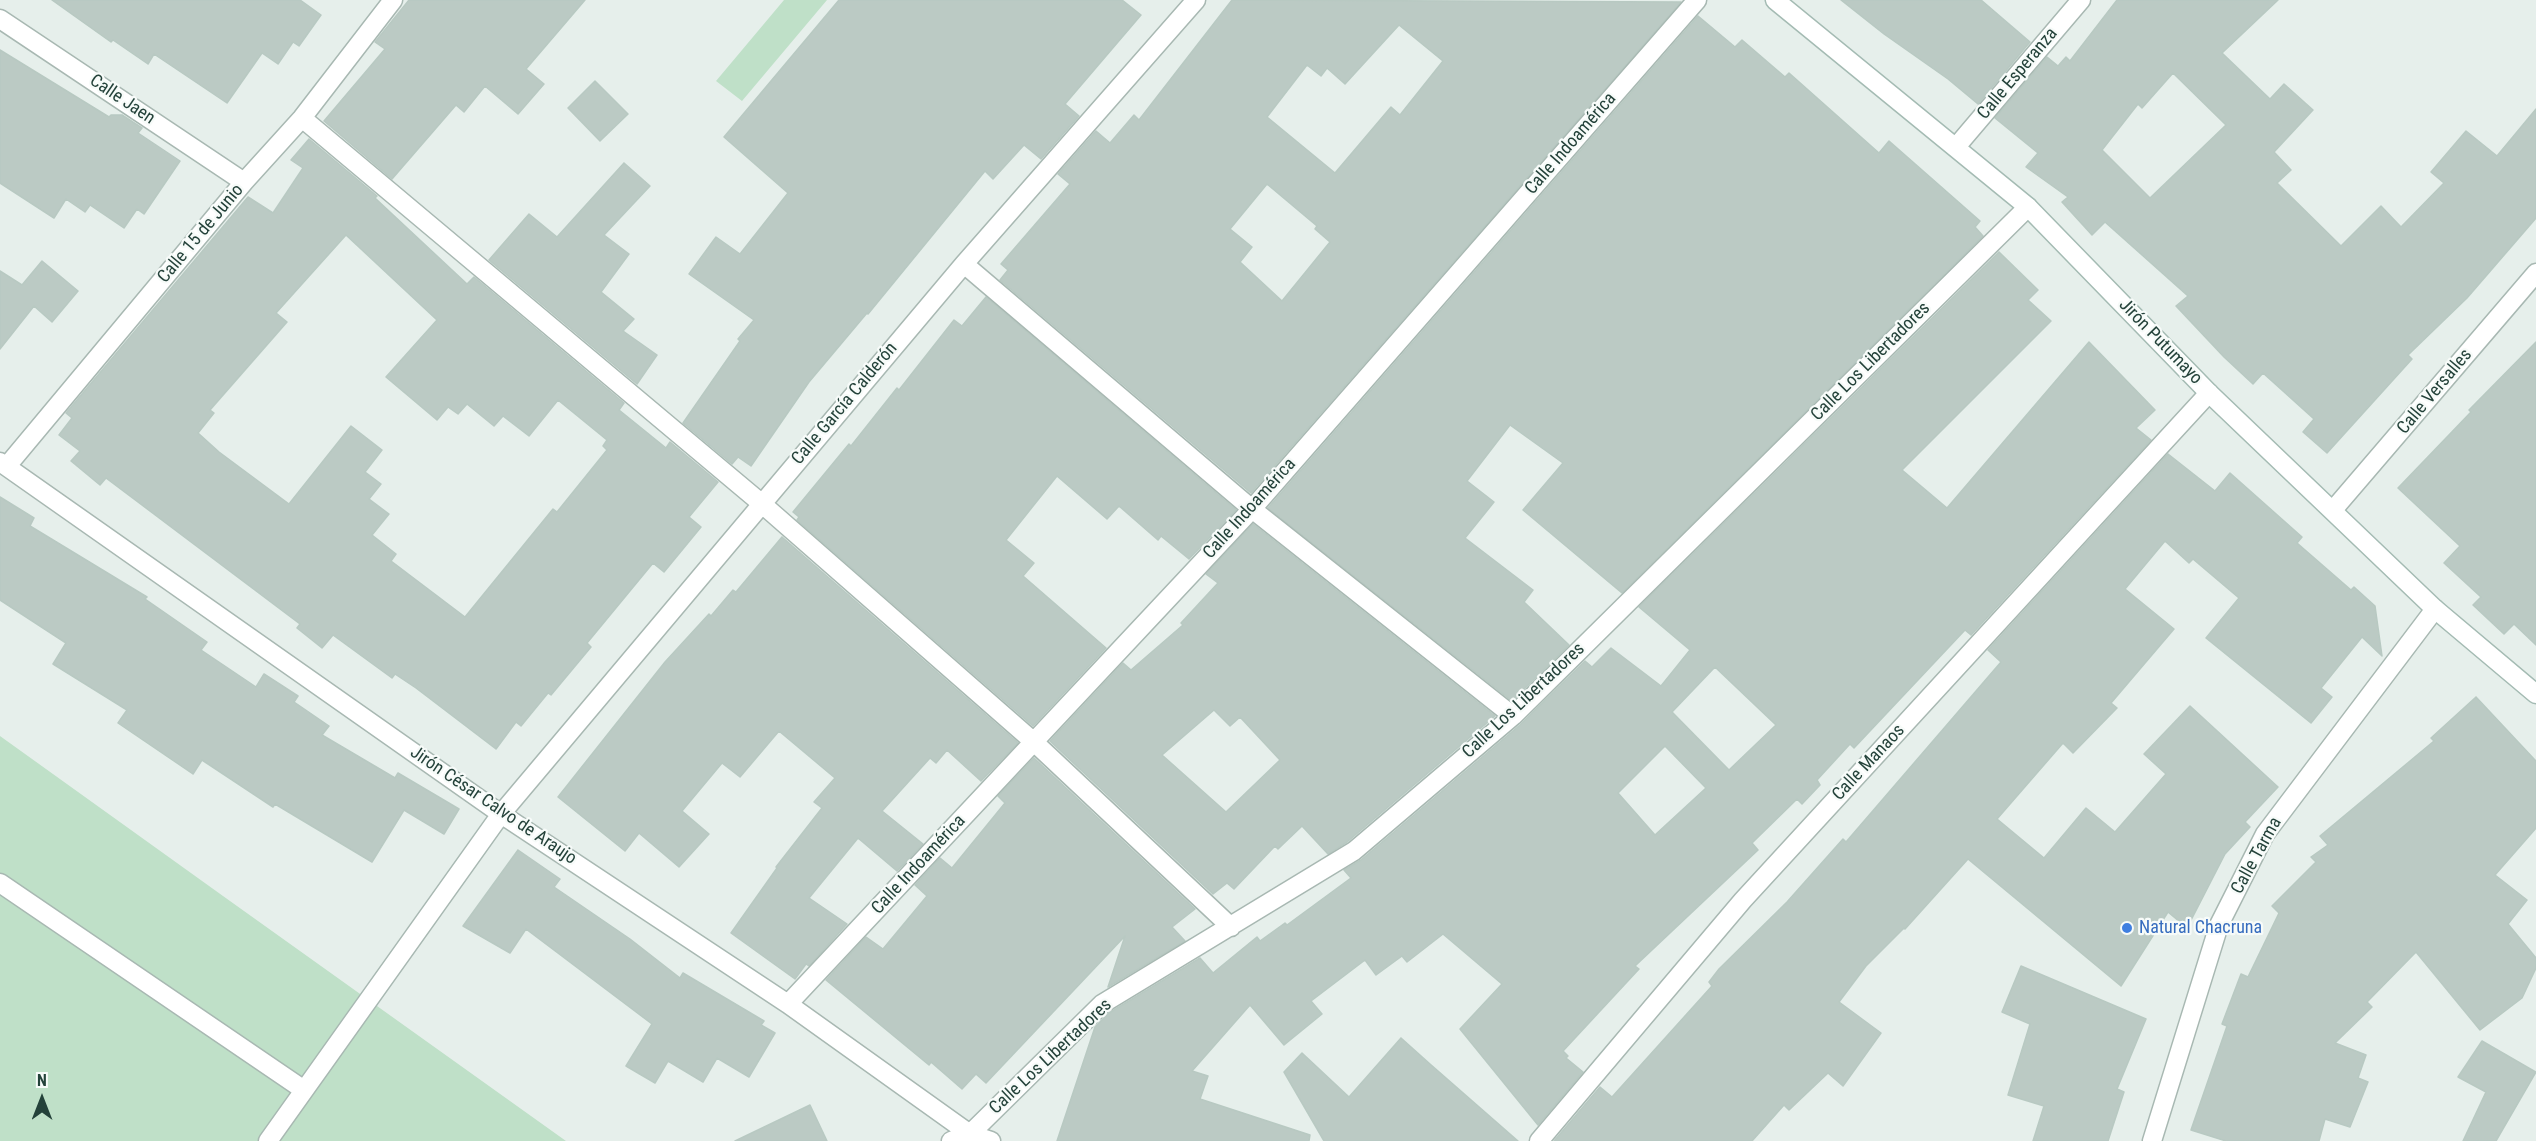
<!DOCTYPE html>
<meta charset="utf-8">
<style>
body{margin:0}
#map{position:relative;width:2536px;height:1141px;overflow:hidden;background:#e6efeb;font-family:"Roboto Condensed",sans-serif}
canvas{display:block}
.north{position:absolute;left:12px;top:1069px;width:60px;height:60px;-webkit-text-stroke:4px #f7fbf9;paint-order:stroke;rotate:0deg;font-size:16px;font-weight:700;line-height:24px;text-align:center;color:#24423a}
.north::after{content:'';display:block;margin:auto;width:21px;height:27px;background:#24423a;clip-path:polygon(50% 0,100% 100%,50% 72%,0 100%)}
</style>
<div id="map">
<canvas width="2536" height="1141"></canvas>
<div class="north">N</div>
</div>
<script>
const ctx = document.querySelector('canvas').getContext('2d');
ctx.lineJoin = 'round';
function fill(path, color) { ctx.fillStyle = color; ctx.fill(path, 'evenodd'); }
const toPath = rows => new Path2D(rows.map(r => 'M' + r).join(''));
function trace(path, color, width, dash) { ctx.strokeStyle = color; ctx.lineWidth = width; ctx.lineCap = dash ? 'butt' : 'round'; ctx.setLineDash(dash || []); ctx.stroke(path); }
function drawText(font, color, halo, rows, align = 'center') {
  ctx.font = font + ' "Roboto Condensed",sans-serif'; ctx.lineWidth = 4.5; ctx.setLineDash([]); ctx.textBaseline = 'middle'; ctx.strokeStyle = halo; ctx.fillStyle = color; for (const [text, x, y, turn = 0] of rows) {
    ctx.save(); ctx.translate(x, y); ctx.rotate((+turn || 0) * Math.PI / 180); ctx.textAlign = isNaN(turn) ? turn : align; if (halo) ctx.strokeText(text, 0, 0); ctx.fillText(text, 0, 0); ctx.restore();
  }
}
fill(toPath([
 [784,0,827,0,742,101,716,81],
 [0,736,223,896,566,1141,0,1141]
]), '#bfe0c8');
const building = toPath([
 [52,0,300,0,321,15,299,46,293,42,278,64,262,53,227,103,154,54,148,64,113,40,111,42,52,0],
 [409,0,585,0,526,69,544,84,518,114,485,86,464,112,456,105,392,179,324,121,385,49,375,42,409,0],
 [839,0,1122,0,1141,15,1065,104,1079,116,1041,159,1024,145,993,179,985,171,868,314,867,313,809,382,751,466,738,457,732,464,683,423,740,341,738,339,754,320,689,274,716,237,740,254,788,193,724,137,839,0],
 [1232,0,1681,2,1251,493,1000,280,1008,270,1001,264,1070,184,1058,174,1096,131,1110,143,1134,115,1139,120,1232,0],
 [1399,25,1443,61,1400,115,1391,107,1335,173,1267,117,1307,65,1321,76,1327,68,1345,84,1399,25],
 [1267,184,1317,226,1315,229,1330,242,1282,301,1240,262,1252,247,1230,229,1267,184],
 [1841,0,1981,0,2030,42,1978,104,1948,79,1884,34,1841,0],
 [2117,0,2278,0,2222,53,2270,99,2284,84,2313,110,2274,152,2291,170,2277,183,2341,246,2381,206,2401,227,2444,183,2431,172,2466,131,2497,156,2536,109,2536,218,2467,298,2408,355,2412,359,2327,453,2303,432,2314,419,2263,373,2253,384,2224,357,2176,306,2188,296,2105,222,2092,235,2062,202,2068,197,2026,167,2038,153,1995,118,2047,57,2058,66,2066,57,2070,61,2117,0],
 [2173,73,2226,125,2150,198,2102,150,2138,104,2142,108,2173,73],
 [1698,16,1735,47,1742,40,1785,77,1789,73,1879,153,1889,141,1980,221,1975,227,1983,236,1622,593,1523,510,1563,463,1510,425,1467,481,1494,502,1465,538,1533,590,1524,602,1569,645,1512,701,1268,508,1698,16],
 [0,50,109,117,111,115,122,115,142,128,138,133,180,161,144,214,137,209,124,228,90,205,85,212,66,199,54,218,0,183,0,50],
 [595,81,628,114,600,141,568,108,595,81],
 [309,139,377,196,375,198,467,284,474,277,624,403,619,410,666,448,670,442,718,482,689,517,701,527,664,572,653,563,587,643,591,647,551,695,548,693,521,726,516,722,496,749,416,688,395,674,392,678,333,635,322,648,297,628,300,624,106,478,100,485,71,461,80,451,59,435,72,418,66,413,248,197,273,213,303,168,291,160,309,139],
 [346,235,437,320,386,377,437,420,448,407,458,414,467,404,494,426,503,416,529,436,558,400,607,440,603,446,607,450,557,512,553,509,465,617,391,561,396,554,372,535,389,514,369,499,381,484,365,472,382,450,351,426,289,504,219,452,198,433,214,413,210,410,287,322,276,313,346,235],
 [624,163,650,186,604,235,629,254,601,292,634,319,623,331,657,355,637,384,489,260,529,214,557,237,624,163],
 [1999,252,2038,290,2028,300,2051,321,1902,470,1947,508,2089,342,2155,410,2136,428,2151,440,1971,635,1965,630,1854,748,1850,744,1817,780,1820,785,1802,804,1797,799,1752,843,1758,850,1635,966,1639,969,1563,1051,1568,1056,1566,1058,1583,1072,1538,1125,1460,1029,1502,984,1443,934,1407,962,1402,956,1376,975,1365,960,1311,1001,1322,1014,1284,1045,1250,1005,1192,1071,1208,1076,1200,1099,1310,1135,1309,1141,1057,1141,1095,1027,1109,1013,1200,958,1213,973,1257,937,1260,941,1285,923,1287,925,1351,878,1344,870,1361,860,1520,725,1585,661,1592,667,1611,648,1661,686,1690,650,1639,607,1999,252],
 [1715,667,1776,725,1729,770,1672,712,1715,667],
 [1665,746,1706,788,1655,835,1618,793,1665,746],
 [42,261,78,291,52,322,34,306,0,349,0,271,22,285,42,261],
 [986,297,1236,510,1189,559,1161,536,1158,540,1119,506,1107,519,1057,476,1006,540,1034,563,1023,576,1106,648,1033,726,797,520,799,517,793,512,849,444,851,446,897,388,899,390,954,320,962,326,986,297],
 [2536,342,2536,645,2514,624,2504,634,2473,605,2481,597,2444,563,2460,546,2398,488,2471,412,2469,410,2536,342],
 [2168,454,2215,491,2230,473,2302,537,2297,543,2351,590,2354,587,2375,606,2382,656,2362,637,2321,688,2332,697,2311,723,2206,638,2239,598,2193,559,2189,563,2165,541,2125,589,2174,629,2111,703,2117,708,2073,753,2063,743,1997,819,2044,858,2086,808,2115,832,2166,774,2144,754,2190,706,2278,787,2245,822,2250,827,2225,854,2187,928,2168,912,2121,986,1968,859,1905,929,1904,928,1866,966,1839,1002,1881,1033,1843,1086,1828,1073,1789,1110,1784,1105,1752,1141,1554,1141,1600,1087,1612,1097,1712,986,1709,982,1719,969,1787,902,1843,839,1846,842,2001,662,1988,650,2168,454],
 [0,497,34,518,30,526,147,597,145,599,207,642,201,650,256,687,264,674,298,696,294,702,329,726,322,735,395,778,398,773,459,809,444,834,404,810,372,862,275,804,273,807,202,760,193,774,118,723,127,710,53,664,66,643,0,600,0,497],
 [1253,524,1495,716,1347,842,1328,854,1302,826,1278,849,1275,846,1234,889,1227,883,1213,894,1050,741,1123,663,1131,670,1183,625,1181,623,1218,583,1206,574,1253,524],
 [1214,710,1230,726,1240,717,1280,760,1226,812,1162,755,1214,710],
 [782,537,1018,743,981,781,947,750,936,763,930,758,882,811,923,844,897,871,858,838,809,898,847,924,809,966,806,964,795,979,731,933,777,868,776,867,822,808,814,802,835,778,779,731,740,777,722,763,682,811,709,834,679,867,639,833,625,851,558,797,665,662,709,614,711,616,733,590,736,592,782,537],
 [2476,697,2536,761,2536,828,2495,875,2527,900,2508,924,2536,958,2536,968,2522,998,2480,1030,2416,952,2367,1002,2372,1007,2335,1043,2366,1055,2358,1078,2368,1082,2350,1127,2325,1119,2319,1141,2226,1141,2191,1130,2227,1026,2222,1024,2241,974,2248,977,2279,913,2272,906,2316,862,2311,857,2328,845,2320,836,2434,741,2431,738,2476,697],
 [1034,758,1195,909,1172,927,1185,941,1108,987,1125,936,986,1083,976,1074,962,1089,931,1062,929,1065,826,980,866,937,883,949,927,896,915,885,940,858,952,868,1005,803,998,796,1034,758],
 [518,850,560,879,554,887,630,939,680,978,683,973,764,1021,761,1025,775,1033,749,1077,717,1058,703,1082,668,1061,655,1083,626,1066,652,1024,526,929,510,953,463,926,518,850],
 [2021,966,2146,1019,2117,1089,2124,1092,2108,1141,2033,1141,2044,1106,2008,1095,2030,1024,2002,1012,2021,966],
 [1401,1038,1430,1064,1518,1141,1324,1141,1284,1072,1302,1053,1349,1097,1401,1038],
 [2482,1041,2536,1072,2496,1141,2463,1141,2486,1092,2458,1077,2482,1041],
 [810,1105,827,1141,735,1141,810,1105]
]);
fill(building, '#bbcac4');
trace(building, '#b8c9c2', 1.5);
const street = toPath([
 [0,19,244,182],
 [302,118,761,503,1034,742,1231,927],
 [1956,147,2081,0],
 [964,264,1252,509,1513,716],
 [0,462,501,814,788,1004,970,1134,991,1141],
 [7,466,244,182,302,118,393,0],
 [2333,510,2536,273],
 [0,883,304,1090],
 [788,1004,1252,509,1697,0],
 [268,1141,501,814,964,264,1196,0],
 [951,1141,970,1134,1102,1004,1354,851,1513,716,2028,207],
 [1539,1141,1743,900,2209,393],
 [2152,1141,2219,925,2265,834,2435,609]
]);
const secondary = toPath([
 [1775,0,2028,207,2209,393,2435,609,2536,694]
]);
trace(street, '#a8b8b2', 21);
trace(secondary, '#a4bbb3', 21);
trace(street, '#fff', 18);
trace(secondary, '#fff', 18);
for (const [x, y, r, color] of [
 [2127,928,6,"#3f7fe0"]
]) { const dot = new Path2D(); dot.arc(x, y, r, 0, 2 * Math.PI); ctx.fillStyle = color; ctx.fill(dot); trace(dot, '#f7fbf9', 2); }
drawText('18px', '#24423a', '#f7fbf9', [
 ["Calle Esperanza",2018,74,-50],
 ["Calle Jaen",122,100,34],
 ["Calle Indoamérica",1571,144,-49],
 ["Calle 15 de Junio",201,234,-50],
 ["Jirón Putumayo",2160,342,46],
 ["Calle Los Libertadores",1871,362,-45],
 ["Calle Versalles",2435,392,-50],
 ["Calle García Calderón",845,404,-50],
 ["Calle Indoamérica",1250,509,-48],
 ["Calle Los Libertadores",1524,701,-43],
 ["Calle Manaos",1869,763,-47],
 ["Jirón César Calvo de Araujo",493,806,34],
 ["Calle Tarma",2257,856,-61],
 ["Calle Indoamérica",919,865,-47],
 ["Calle Los Libertadores",1051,1057,-43]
]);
drawText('18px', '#366cbe', '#f7fbf9', [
 ["Natural Chacruna",2139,928]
], 'left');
</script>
